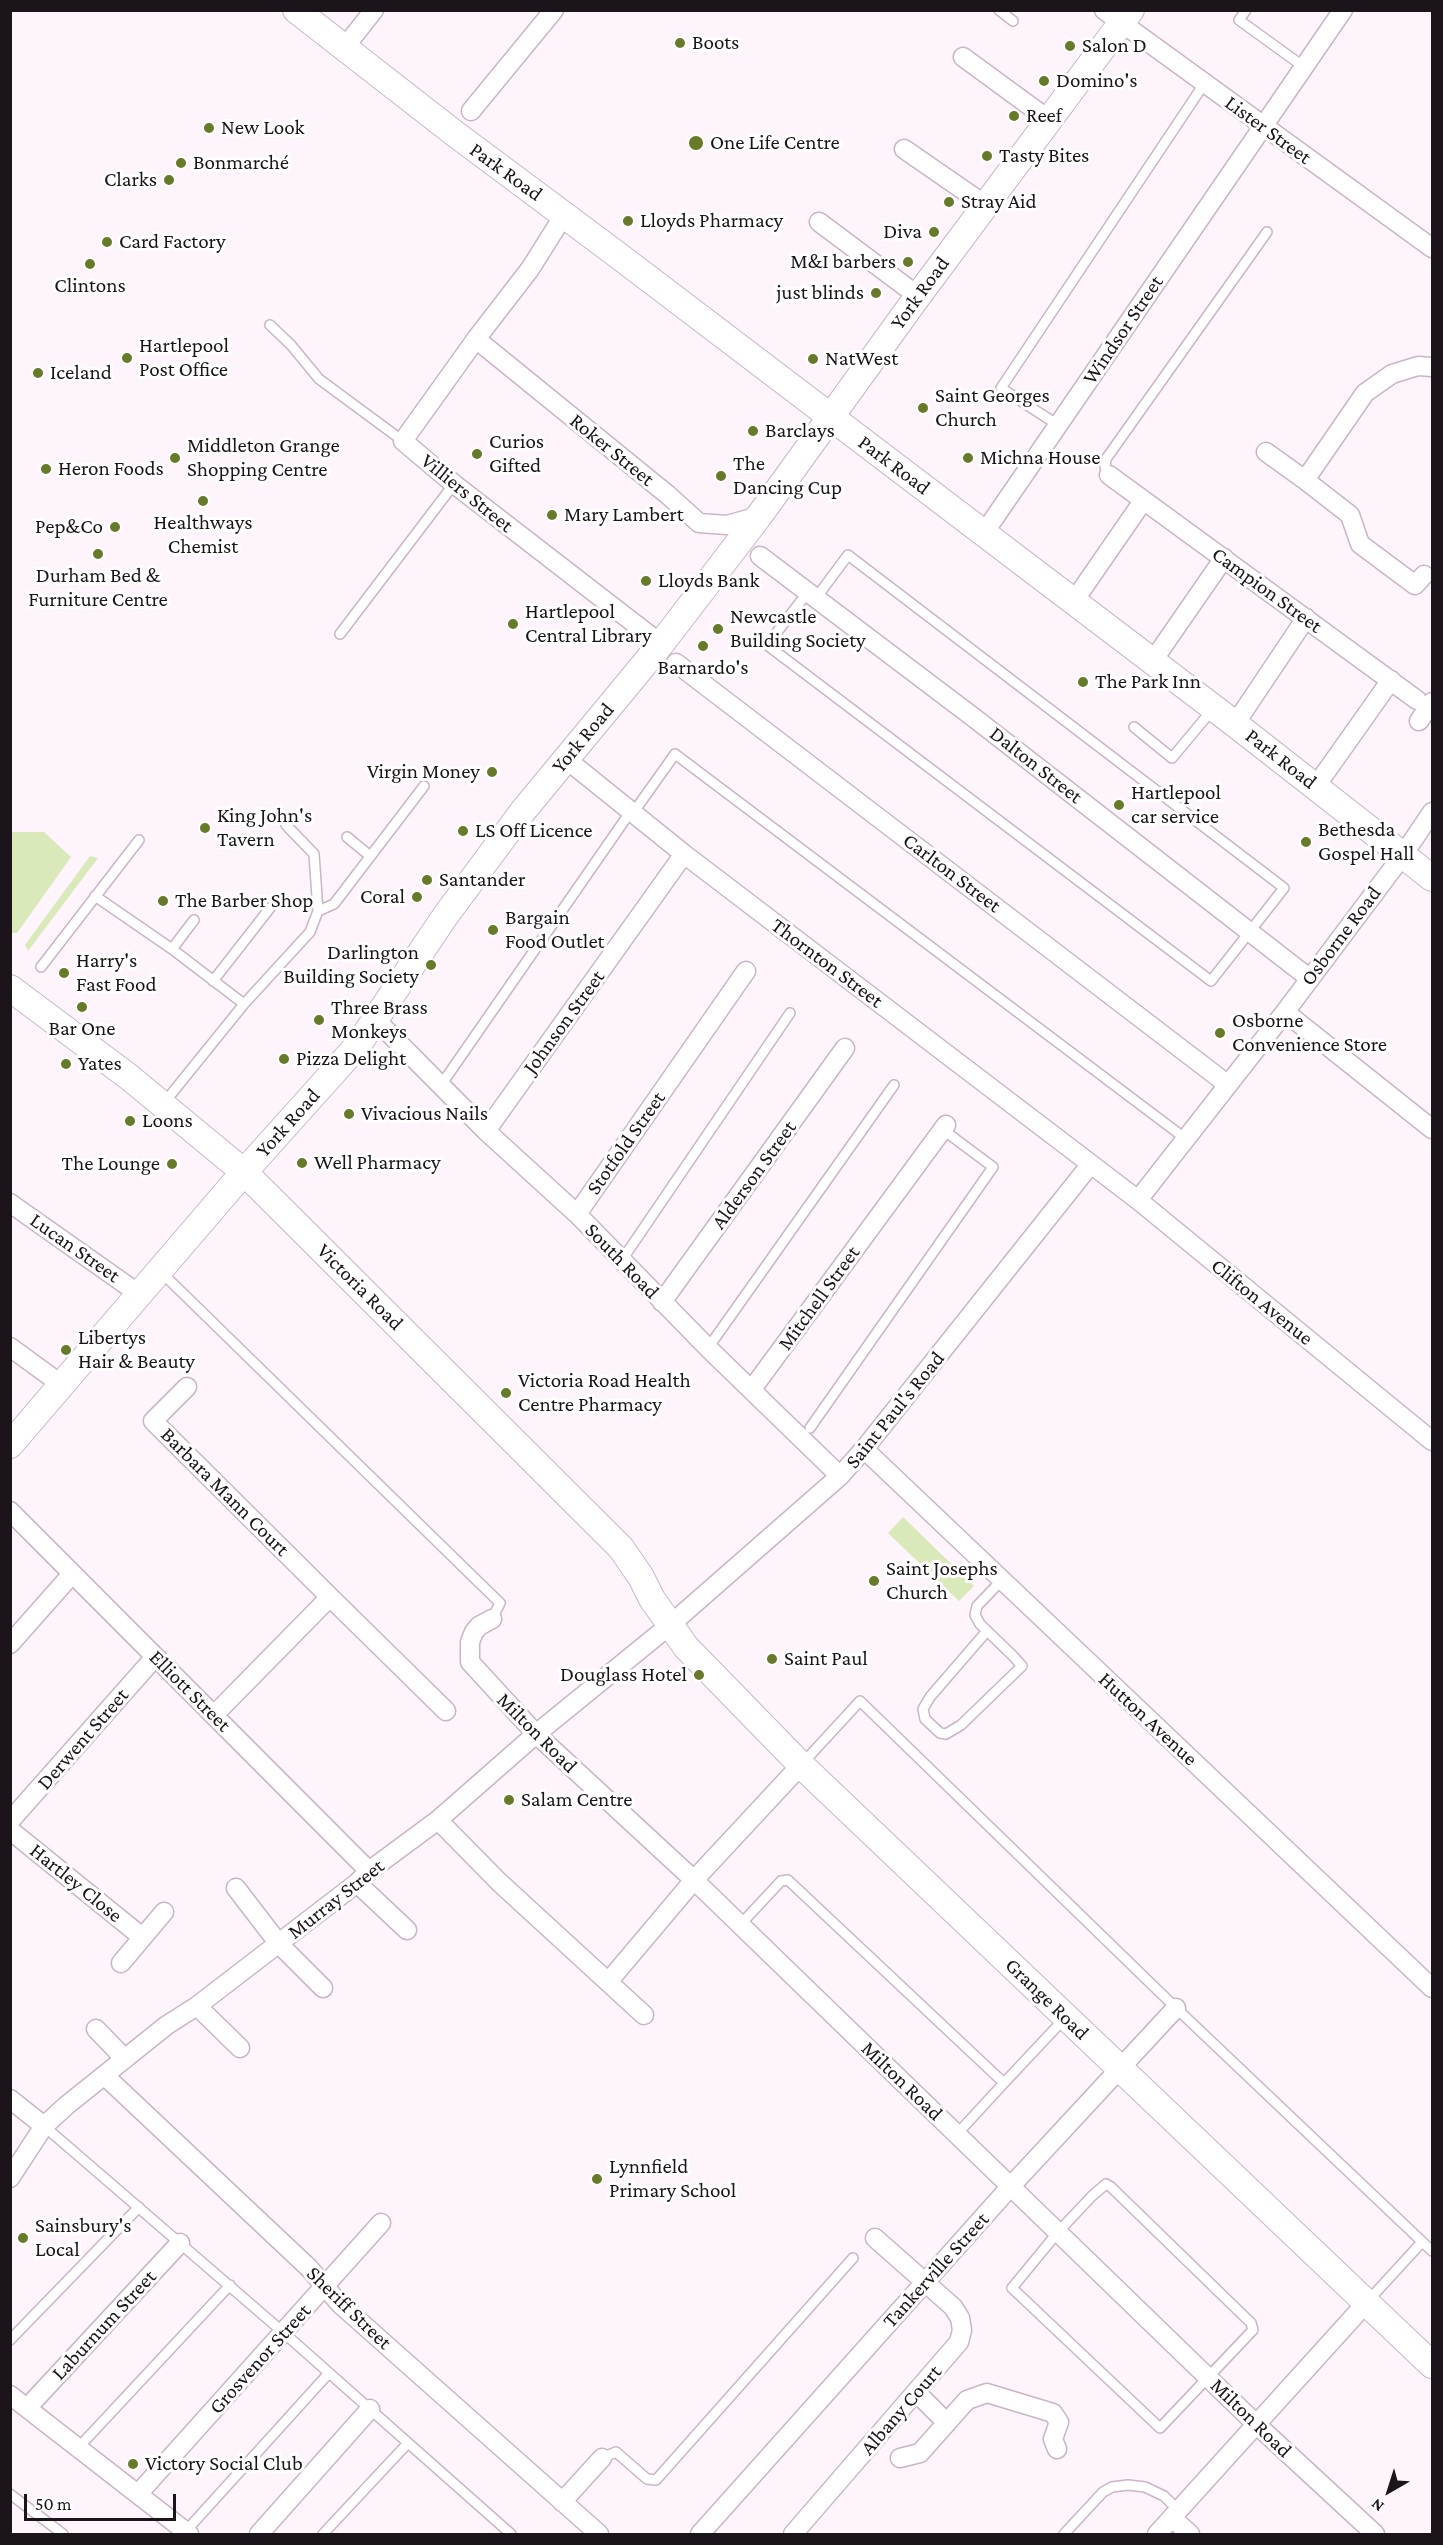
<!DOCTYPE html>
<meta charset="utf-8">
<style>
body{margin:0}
#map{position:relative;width:1443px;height:2545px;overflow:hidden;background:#fdf4fc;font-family:"Crimson Pro",serif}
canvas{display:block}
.frame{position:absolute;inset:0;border:12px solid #1b141a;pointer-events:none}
.north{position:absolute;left:1359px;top:2461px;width:60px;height:60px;-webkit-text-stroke:4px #fff;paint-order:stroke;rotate:219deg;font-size:16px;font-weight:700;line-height:24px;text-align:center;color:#1b141a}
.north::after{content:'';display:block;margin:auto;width:21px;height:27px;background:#1b141a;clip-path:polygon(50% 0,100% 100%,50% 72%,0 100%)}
.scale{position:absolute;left:24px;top:2494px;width:152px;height:27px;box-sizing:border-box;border:3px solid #1b141a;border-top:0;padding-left:8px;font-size:18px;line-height:21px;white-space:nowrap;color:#1b141a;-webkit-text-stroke:4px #fff;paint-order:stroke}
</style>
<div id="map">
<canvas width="1443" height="2545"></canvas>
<div class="frame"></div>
<div class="north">N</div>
<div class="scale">50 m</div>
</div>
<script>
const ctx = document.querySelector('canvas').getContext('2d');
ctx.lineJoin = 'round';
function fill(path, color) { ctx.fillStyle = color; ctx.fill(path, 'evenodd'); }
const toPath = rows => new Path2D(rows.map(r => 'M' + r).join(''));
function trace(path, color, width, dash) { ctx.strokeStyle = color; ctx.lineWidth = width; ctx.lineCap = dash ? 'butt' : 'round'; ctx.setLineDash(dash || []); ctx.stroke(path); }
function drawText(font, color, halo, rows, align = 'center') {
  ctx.font = font + ' "Crimson Pro",serif'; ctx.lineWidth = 6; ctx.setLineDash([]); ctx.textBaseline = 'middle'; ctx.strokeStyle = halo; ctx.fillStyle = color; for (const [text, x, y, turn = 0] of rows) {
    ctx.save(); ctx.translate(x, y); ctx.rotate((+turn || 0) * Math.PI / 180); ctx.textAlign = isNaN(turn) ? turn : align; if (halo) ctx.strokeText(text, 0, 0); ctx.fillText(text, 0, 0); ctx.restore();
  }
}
fill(toPath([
 [11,832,44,832,71,857,17,933,11,933],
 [90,856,98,858,28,951,25,945],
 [903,1517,974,1586,959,1601,888,1533]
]), '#d9e9b9');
const lane = toPath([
 [999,10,1013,21],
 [1246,10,1239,20,1304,67],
 [270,325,291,345,319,379,403,441],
 [1058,425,1001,388,1204,84],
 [1109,475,1105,467,1106,459,1267,232],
 [808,592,767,645,1211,981,1284,888,848,555,816,598],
 [340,634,454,484],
 [1134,727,1172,758,1212,710],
 [633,813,675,754,1186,1139],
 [286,825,314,854,318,911],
 [347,837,370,856],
 [95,896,172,949,244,1004],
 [172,949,194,920],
 [41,967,139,840],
 [213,981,270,908],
 [441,1085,631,811],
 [164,1103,244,1004,310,932,318,911,334,904,424,786],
 [622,1260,790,1013],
 [160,1271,500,1603,492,1619],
 [708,1348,894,1085],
 [810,1428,993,1167,942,1129],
 [987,1631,930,1697,923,1709,925,1719,940,1733,946,1734,961,1725,1022,1666,1013,1656,980,1624,975,1615,977,1606,1002,1580],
 [802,1764,860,1701,1176,2008,1432,2251],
 [740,1925,781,1881,788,1880,1004,2083,957,2134],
 [1004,2083,1064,2019],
 [44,2126,284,2333,511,2534],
 [1106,2184,1111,2187,1251,2323,1253,2330,1160,2428,1012,2288,1058,2232,1092,2196,1106,2184],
 [1367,2302,1422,2242],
 [10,2340,139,2207],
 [78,2448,230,2285],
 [602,2458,616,2452,647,2479,656,2480,853,2258],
 [10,2494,63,2534],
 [185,2532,329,2373],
 [323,2534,408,2443],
 [1064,2534,1103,2492,1112,2487,1128,2485,1145,2487,1164,2496,1178,2510]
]);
const street = toPath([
 [1104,10,1432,248],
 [344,48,374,10],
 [963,57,1049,120],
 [471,111,554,10],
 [904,149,985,205],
 [564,215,530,269,476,339,403,441,454,484,661,644],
 [819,222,918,296],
 [476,339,668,495,699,523,727,525,759,516],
 [1266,452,1305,480],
 [1109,475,1417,700],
 [984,533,1343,10],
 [760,556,973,717,1309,978],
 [1424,575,1415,585,1360,544,1350,515,1305,480,1365,393,1392,374,1418,366,1432,367],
 [1074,601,1143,501],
 [1152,662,1224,558],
 [676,663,1227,1084],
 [1419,721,1432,702],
 [1235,724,1306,618],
 [566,759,684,854,1138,1200,1432,1441],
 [1316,786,1391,680],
 [1285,1012,1432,1129],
 [376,1020,486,1131,577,1214,708,1348,840,1476],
 [486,1131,684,854],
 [1138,1200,1285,1012,1403,855,1432,812],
 [10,1203,139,1294],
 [577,1214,746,971],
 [662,1302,845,1048],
 [10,1347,62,1385],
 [187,1387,153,1421,330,1597,214,1715],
 [752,1389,946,1125],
 [864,1449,1432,1988],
 [10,1511,369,1871],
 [330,1597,446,1711],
 [492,1619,479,1626,474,1632,470,1642,470,1662,536,1734,694,1880,1256,2424,1375,2534],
 [10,1644,72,1574],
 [438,1820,499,1882,644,2015],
 [10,1821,155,1657],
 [10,1830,142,1937],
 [357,1883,407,1930],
 [236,1888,279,1944,323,1988],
 [121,1963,164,1912],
 [608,1982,694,1880,801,1765],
 [197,2006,240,2048],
 [96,2029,125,2059],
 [105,2076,309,2268,340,2304,599,2534],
 [10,2099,44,2126],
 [10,2178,44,2126,67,2105,167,2025,197,2006,357,1883,369,1871,438,1820,536,1734,670,1625,840,1476,864,1449,1090,1165],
 [917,2393,947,2423],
 [10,2395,189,2534],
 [27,2408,180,2243],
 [900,2458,920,2453,967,2400,987,2393,1053,2413,1059,2422,1053,2439,1057,2449],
 [138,2494,381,2223],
 [562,2502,602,2458],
 [1172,2518,1190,2534],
 [259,2534,370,2409],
 [700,2534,1011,2186,1176,2008],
 [793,2534,959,2342,962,2330,960,2318,953,2307,875,2238],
 [1157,2534,1367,2302]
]);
const secondary = toPath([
 [296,10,454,133,615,253,1235,724,1432,878],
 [10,988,129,1077,244,1172,621,1548,641,1577,652,1599,686,1647,801,1765,1432,2365],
 [10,1445,244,1172,358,1045,446,915,523,811,661,644,759,516,918,296,1131,10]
]);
trace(lane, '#cab5c7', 12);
trace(street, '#cab5c7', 21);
trace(secondary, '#cab5c7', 28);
trace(lane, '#fff', 9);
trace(street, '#fff', 18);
trace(secondary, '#fff', 26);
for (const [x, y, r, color] of [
 [680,43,6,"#667a2a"],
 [1070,46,6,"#667a2a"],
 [1044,81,6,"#667a2a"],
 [1014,116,6,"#667a2a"],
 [209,128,6,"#667a2a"],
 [696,143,8,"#667a2a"],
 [987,156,6,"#667a2a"],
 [181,163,6,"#667a2a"],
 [169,180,6,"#667a2a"],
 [949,202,6,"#667a2a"],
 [628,221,6,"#667a2a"],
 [934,232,6,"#667a2a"],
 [107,242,6,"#667a2a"],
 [908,262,6,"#667a2a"],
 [90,264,6,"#667a2a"],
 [876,293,6,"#667a2a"],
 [127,358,6,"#667a2a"],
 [813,359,6,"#667a2a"],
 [38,373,6,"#667a2a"],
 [923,408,6,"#667a2a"],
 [753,431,6,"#667a2a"],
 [477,454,6,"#667a2a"],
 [175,458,6,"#667a2a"],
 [968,458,6,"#667a2a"],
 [46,469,6,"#667a2a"],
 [721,476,6,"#667a2a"],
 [203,501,6,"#667a2a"],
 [552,515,6,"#667a2a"],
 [115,527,6,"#667a2a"],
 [98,554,6,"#667a2a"],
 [646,581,6,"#667a2a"],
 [513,624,6,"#667a2a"],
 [718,629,6,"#667a2a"],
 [703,646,6,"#667a2a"],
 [1083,682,6,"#667a2a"],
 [492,772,6,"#667a2a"],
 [1119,805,6,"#667a2a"],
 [205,828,6,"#667a2a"],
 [463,831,6,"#667a2a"],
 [1306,842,6,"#667a2a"],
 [427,880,6,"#667a2a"],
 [417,897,6,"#667a2a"],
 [163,901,6,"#667a2a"],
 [493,930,6,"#667a2a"],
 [431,965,6,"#667a2a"],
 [64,973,6,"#667a2a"],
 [82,1007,6,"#667a2a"],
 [319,1020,6,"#667a2a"],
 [1220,1033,6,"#667a2a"],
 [284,1059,6,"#667a2a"],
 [66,1064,6,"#667a2a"],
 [349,1114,6,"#667a2a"],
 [130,1121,6,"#667a2a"],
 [302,1163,6,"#667a2a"],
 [172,1164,6,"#667a2a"],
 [66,1350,6,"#667a2a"],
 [506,1393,6,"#667a2a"],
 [874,1581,6,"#667a2a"],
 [772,1659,6,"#667a2a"],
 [699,1675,6,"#667a2a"],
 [509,1800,6,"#667a2a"],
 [597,2179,6,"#667a2a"],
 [23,2238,6,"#667a2a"],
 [133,2464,6,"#667a2a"]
]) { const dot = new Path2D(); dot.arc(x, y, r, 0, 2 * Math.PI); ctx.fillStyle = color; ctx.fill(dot); trace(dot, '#fff', 2); }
drawText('21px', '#1b141a', '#fff', [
 ["Boots",692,43],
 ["Salon D",1082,46],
 ["Domino's",1056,81],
 ["Reef",1026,116],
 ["New Look",221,128],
 ["One Life Centre",710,143],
 ["Tasty Bites",999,156],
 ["Bonmarché",193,163],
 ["Clarks",157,180,"right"],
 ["Stray Aid",961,202],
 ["Lloyds Pharmacy",640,221],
 ["Diva",922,232,"right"],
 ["Card Factory",119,242],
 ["M&I barbers",896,262,"right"],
 ["Clintons",90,286,"center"],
 ["just blinds",864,293,"right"],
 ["Hartlepool",139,346],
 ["Post Office",139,370],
 ["NatWest",825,359],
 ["Iceland",50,373],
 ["Saint Georges",935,396],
 ["Church",935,420],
 ["Barclays",765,431],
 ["Curios",489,442],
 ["Gifted",489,466],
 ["Middleton Grange",187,446],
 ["Shopping Centre",187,470],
 ["Michna House",980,458],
 ["The",733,464],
 ["Dancing Cup",733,488],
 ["Heron Foods",58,469],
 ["Mary Lambert",564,515],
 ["Healthways",203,523,"center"],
 ["Chemist",203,547,"center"],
 ["Pep&Co",103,527,"right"],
 ["Durham Bed &",98,576,"center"],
 ["Furniture Centre",98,600,"center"],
 ["Lloyds Bank",658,581],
 ["Hartlepool",525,612],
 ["Central Library",525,636],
 ["Newcastle",730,617],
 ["Building Society",730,641],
 ["Barnardo's",703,668,"center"],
 ["The Park Inn",1095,682],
 ["Virgin Money",480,772,"right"],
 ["Hartlepool",1131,793],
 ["car service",1131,817],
 ["King John's",217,816],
 ["Tavern",217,840],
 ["Bethesda",1318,830],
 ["Gospel Hall",1318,854],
 ["LS Off Licence",475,831],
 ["Santander",439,880],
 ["Coral",405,897,"right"],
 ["The Barber Shop",175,901],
 ["Bargain",505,918],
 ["Food Outlet",505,942],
 ["Darlington",419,953,"right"],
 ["Building Society",419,977,"right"],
 ["Harry's",76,961],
 ["Fast Food",76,985],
 ["Three Brass",331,1008],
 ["Monkeys",331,1032],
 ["Osborne",1232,1021],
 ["Convenience Store",1232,1045],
 ["Bar One",82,1029,"center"],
 ["Pizza Delight",296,1059],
 ["Yates",78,1064],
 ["Vivacious Nails",361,1114],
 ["Loons",142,1121],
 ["Well Pharmacy",314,1163],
 ["The Lounge",160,1164,"right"],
 ["Libertys",78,1338],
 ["Hair & Beauty",78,1362],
 ["Victoria Road Health",518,1381],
 ["Centre Pharmacy",518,1405],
 ["Saint Josephs",886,1569],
 ["Church",886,1593],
 ["Saint Paul",784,1659],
 ["Douglass Hotel",687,1675,"right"],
 ["Salam Centre",521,1800],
 ["Lynnfield",609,2167],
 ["Primary School",609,2191],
 ["Sainsbury's",35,2226],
 ["Local",35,2250],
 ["Victory Social Club",145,2464]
], 'left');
drawText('21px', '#1b141a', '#fff', [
 ["Lister Street",1268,130,36],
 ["Park Road",506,172,36],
 ["York Road",920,293,-54],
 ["Windsor Street",1123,330,-56],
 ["Roker Street",612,450,39],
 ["Park Road",894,465,37],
 ["Villiers Street",467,493,39],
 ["Campion Street",1267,590,36],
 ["York Road",583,738,-50],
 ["Park Road",1281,759,38],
 ["Dalton Street",1036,765,38],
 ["Carlton Street",952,873,37],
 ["Osborne Road",1341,936,-53],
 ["Thornton Street",827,963,37],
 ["Johnson Street",564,1022,-54],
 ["York Road",288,1123,-48],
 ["Stotfold Street",626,1143,-55],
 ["Alderson Street",754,1175,-54],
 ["Lucan Street",75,1248,35],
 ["South Road",622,1261,46],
 ["Victoria Road",360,1287,45],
 ["Mitchell Street",819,1298,-54],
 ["Clifton Avenue",1262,1302,39],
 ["Saint Paul's Road",895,1410,-51],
 ["Barbara Mann Court",225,1492,45],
 ["Elliott Street",190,1691,45],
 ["Hutton Avenue",1148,1719,43],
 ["Milton Road",537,1733,45],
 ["Derwent Street",83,1739,-49],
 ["Hartley Close",76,1883,39],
 ["Murray Street",336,1899,-38],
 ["Grange Road",1047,1999,44],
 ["Milton Road",902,2081,44],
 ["Tankerville Street",936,2270,-48],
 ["Sheriff Street",349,2308,44],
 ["Laburnum Street",104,2325,-47],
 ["Grosvenor Street",260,2359,-48],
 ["Albany Court",901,2410,-49],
 ["Milton Road",1251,2418,44]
]);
</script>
